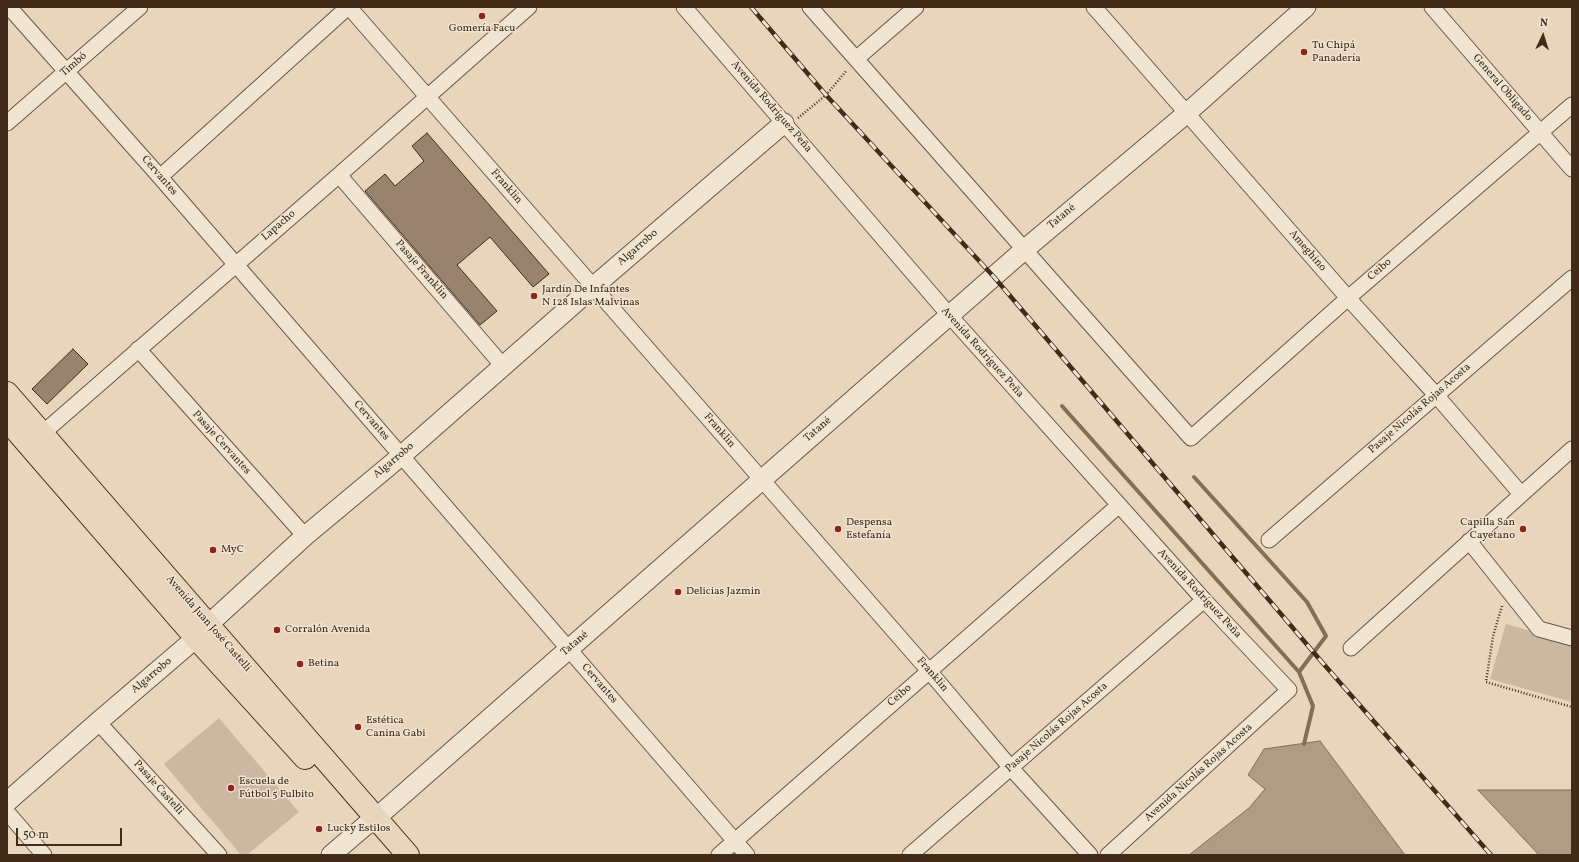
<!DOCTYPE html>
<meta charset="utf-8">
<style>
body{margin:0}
#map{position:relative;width:1579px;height:862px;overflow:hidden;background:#e8d5bb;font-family:Vollkorn,serif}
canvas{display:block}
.frame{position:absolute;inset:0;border:8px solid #432b1a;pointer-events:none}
.north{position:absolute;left:1523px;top:16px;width:40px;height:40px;-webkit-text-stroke:3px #f0e4d3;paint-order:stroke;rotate:4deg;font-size:11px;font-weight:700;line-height:16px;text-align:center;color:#432b1a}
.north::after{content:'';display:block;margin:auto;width:14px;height:18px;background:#432b1a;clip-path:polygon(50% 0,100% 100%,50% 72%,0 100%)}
.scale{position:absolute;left:16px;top:828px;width:106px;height:18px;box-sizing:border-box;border:2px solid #432b1a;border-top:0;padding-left:5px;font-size:12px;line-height:14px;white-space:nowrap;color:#432b1a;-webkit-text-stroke:3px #f0e4d3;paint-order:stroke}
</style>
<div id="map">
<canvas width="1579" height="862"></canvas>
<div class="frame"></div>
<div class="north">N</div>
<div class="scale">50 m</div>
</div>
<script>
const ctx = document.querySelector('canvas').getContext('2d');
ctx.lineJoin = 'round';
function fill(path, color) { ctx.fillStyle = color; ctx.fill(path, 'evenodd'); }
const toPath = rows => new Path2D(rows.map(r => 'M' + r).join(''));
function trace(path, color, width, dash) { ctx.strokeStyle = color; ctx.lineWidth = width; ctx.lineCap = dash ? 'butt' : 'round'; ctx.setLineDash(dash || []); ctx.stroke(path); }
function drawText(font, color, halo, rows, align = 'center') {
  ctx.font = font + ' Vollkorn,serif'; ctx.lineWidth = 3; ctx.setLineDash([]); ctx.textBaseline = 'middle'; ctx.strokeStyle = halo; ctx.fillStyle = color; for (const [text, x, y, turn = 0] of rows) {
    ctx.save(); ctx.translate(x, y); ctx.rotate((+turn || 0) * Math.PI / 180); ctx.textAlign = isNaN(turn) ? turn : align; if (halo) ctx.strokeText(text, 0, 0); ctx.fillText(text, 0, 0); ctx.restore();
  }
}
fill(toPath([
 [1506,624,1572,643,1572,702,1490,679],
 [219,718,299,812,247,855,241,855,164,764]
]), '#ccb8a0');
const water = toPath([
 [1320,741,1405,855,1189,855,1249,808,1265,789,1248,775,1264,749,1320,741],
 [1478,790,1572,790,1572,855,1539,855,1478,790]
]);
fill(water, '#b09b84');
trace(water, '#846e5a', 1);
trace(toPath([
 [1062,406,1299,672,1313,706,1304,744],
 [1194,477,1307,602,1326,636,1299,672]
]), '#846e5a', 4);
const building = toPath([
 [427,133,549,274,533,287,490,237,457,265,497,311,480,325,365,191,385,174,395,186,424,161,412,146,427,133],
 [73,349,88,364,47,404,32,389,73,349]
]);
fill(building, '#99836e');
trace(building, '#432b1a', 1);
const minor = toPath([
 [9,7,160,177,747,855],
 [349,7,929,671,1011,768,1090,855],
 [684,7,950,316,1204,600,1289,690,1108,855],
 [810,7,1191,438,1348,298,1572,105],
 [1094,7,1348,298,1436,395,1521,494],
 [1432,7,1572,169],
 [856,59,916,7],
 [7,123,140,7],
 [339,175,503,366],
 [160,177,348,7],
 [138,349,305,536],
 [36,439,339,175,529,7],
 [1269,540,1572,278],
 [1469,541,1539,629,1572,638],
 [1351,648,1572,449],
 [98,722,219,855],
 [7,812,44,855],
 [719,855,1118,506],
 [910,855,1204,600]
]);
const tertiary = toPath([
 [7,802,98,722,196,638,209,624,305,536,401,456,593,287,784,123],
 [331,855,366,825,376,818,1024,250,1187,113,1306,7]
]);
const primary = toPath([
 [7,393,408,855],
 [7,420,196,638,305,758]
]);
trace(minor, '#6c5642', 17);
trace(tertiary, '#6c5642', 21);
trace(primary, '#432b1a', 24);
trace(toPath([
 [798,118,826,95,847,70],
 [1502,606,1493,636,1486,682,1572,707]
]), '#432b1a', 2.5, [1, 2]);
trace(minor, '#f0e4d3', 15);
trace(tertiary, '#f0e4d3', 19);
trace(primary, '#e8d5bb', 22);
const rail = toPath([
 [751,7,826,95,994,277,1321,661,1491,855]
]);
trace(rail, '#432b1a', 4.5);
trace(rail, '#f0e4d3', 3, [9]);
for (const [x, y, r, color] of [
 [482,16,4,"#8f2418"],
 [1304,52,4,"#8f2418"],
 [534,296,4,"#8f2418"],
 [838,529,4,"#8f2418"],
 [1523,529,4,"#8f2418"],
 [213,550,4,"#8f2418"],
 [678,592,4,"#8f2418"],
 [277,630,4,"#8f2418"],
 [300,664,4,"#8f2418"],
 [358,727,4,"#8f2418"],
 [231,788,4,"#8f2418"],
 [319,829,4,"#8f2418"]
]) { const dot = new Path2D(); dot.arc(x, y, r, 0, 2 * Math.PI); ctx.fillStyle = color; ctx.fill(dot); trace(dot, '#f0e4d3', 1.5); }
drawText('11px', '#432b1a', '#f0e4d3', [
 ["Gomería Facu",482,29,"center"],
 ["Tu Chipá",1312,46],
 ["Panadería",1312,59],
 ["Jardín De Infantes",542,290],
 ["N 128 Islas Malvinas",542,303],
 ["Despensa",846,523],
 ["Estefanía",846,536],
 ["Capilla San",1515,523,"right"],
 ["Cayetano",1515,536,"right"],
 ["MyC",221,550],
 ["Delicias Jazmin",686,592],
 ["Corralón Avenida",285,630],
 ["Betina",308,664],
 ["Estética",366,721],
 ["Canina Gabi",366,734],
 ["Escuela de",239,782],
 ["Fútbol 5 Fulbito",239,795],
 ["Lucky Estilos",327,829]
], 'left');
drawText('11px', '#432b1a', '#f0e4d3', [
 ["Timbó",74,65,-41],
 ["General Obligado",1502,88,49],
 ["Avenida Rodríguez Peña",771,107,49],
 ["Cervantes",159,176,49],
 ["Franklin",506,187,49],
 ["Tatané",1062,217,-40],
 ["Lapacho",279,226,-41],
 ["Algarrobo",638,248,-41],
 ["Ameghino",1307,251,49],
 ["Pasaje Franklin",421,270,49],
 ["Ceibo",1380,270,-41],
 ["Avenida Rodríguez Peña",982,353,48],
 ["Pasaje Nicolás Rojas Acosta",1420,409,-41],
 ["Cervantes",371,421,49],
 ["Tatané",818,430,-41],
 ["Franklin",719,431,49],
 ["Pasaje Cervantes",221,443,48],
 ["Algarrobo",394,461,-40],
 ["Avenida Rodríguez Peña",1199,594,47],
 ["Avenida Juan José Castelli",208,624,49],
 ["Tatané",575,644,-41],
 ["Franklin",932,675,49],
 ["Algarrobo",152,676,-40],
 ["Cervantes",599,684,49],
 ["Ceibo",900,696,-41],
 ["Pasaje Nicolás Rojas Acosta",1057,728,-41],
 ["Avenida Nicolás Rojas Acosta",1199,773,-42],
 ["Pasaje Castelli",158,788,48]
]);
</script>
